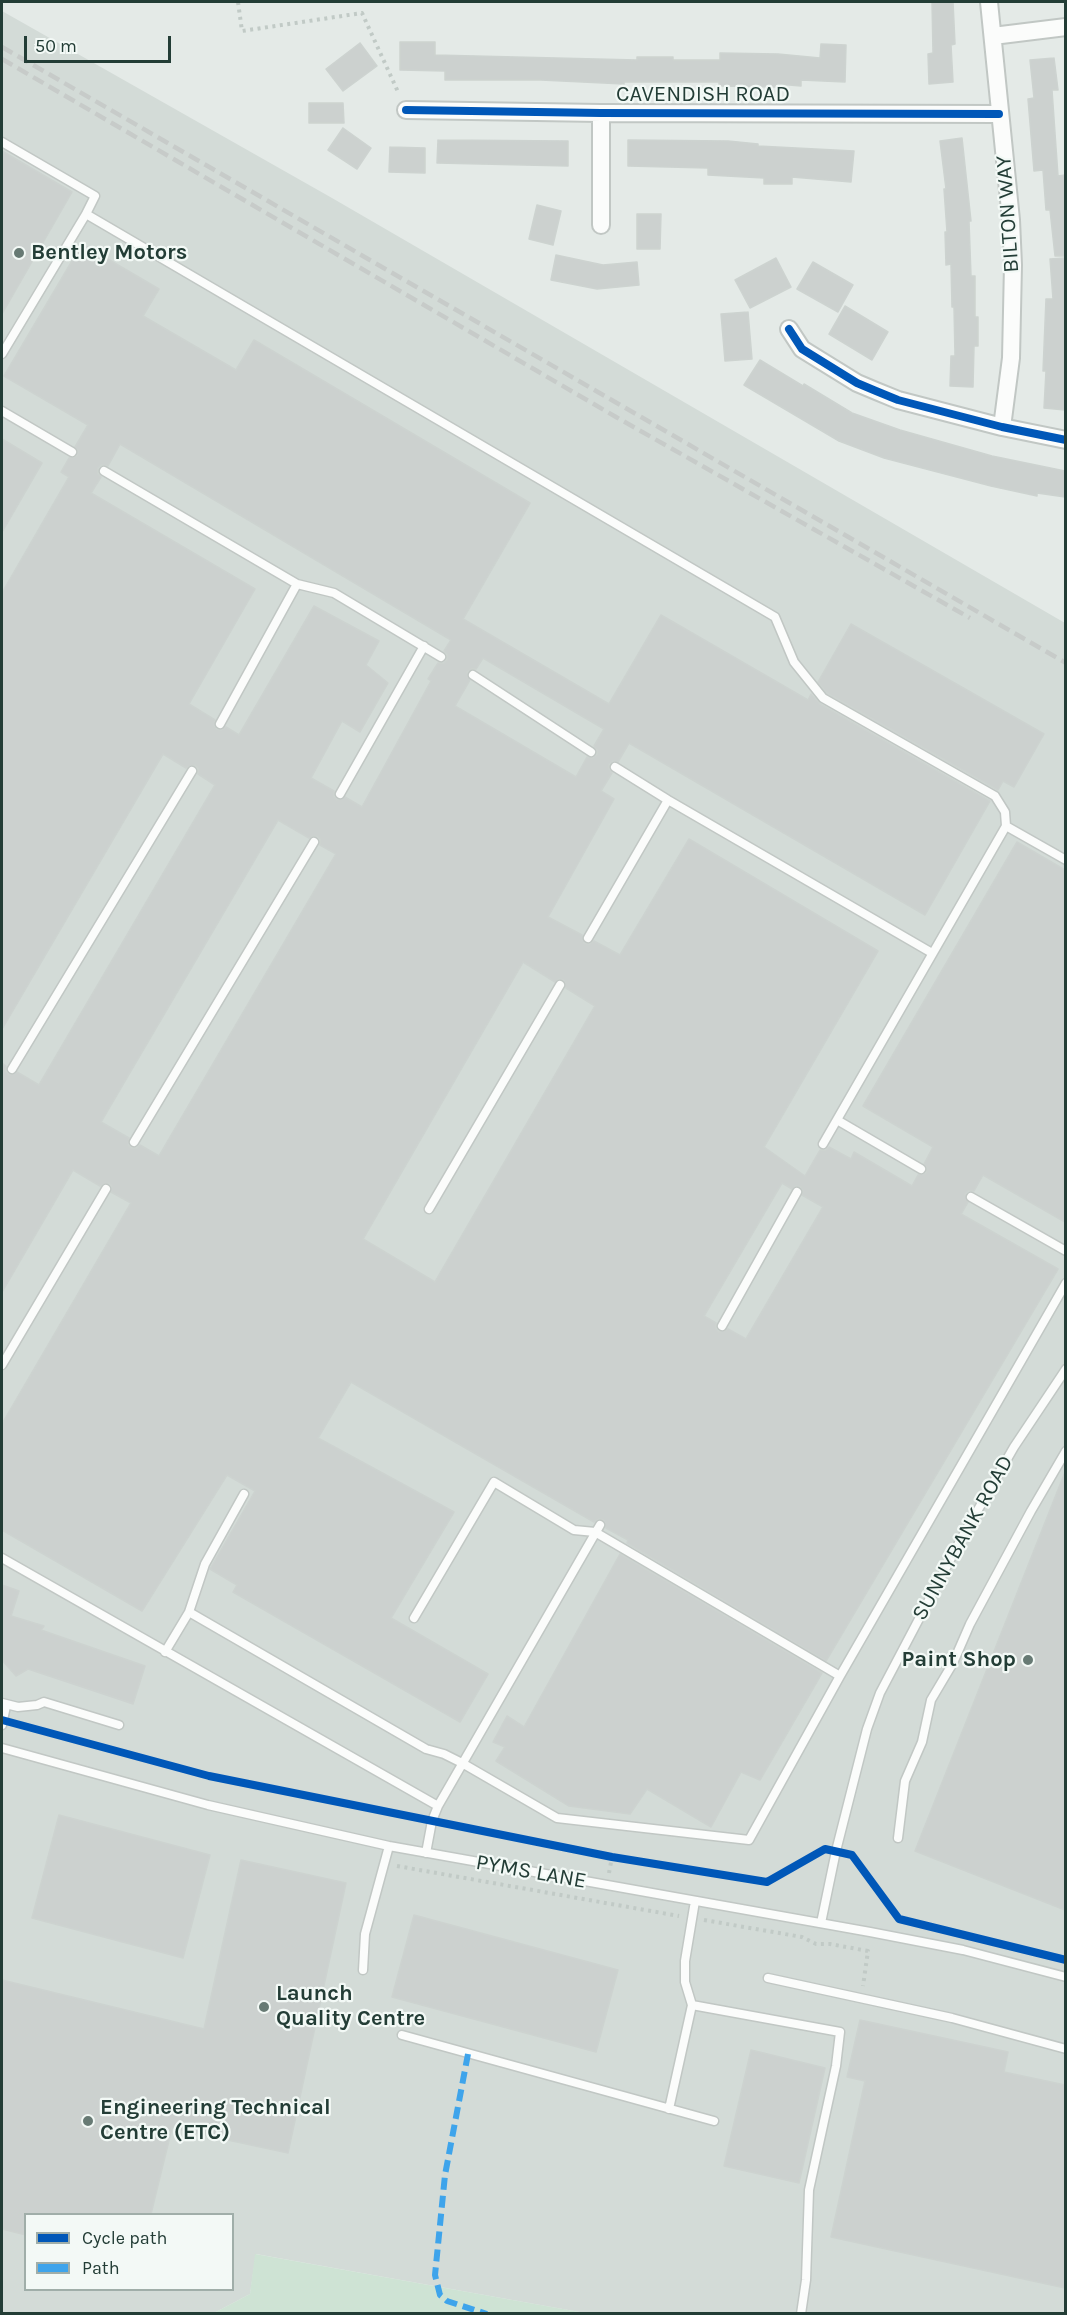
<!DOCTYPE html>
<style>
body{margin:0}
#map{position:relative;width:1067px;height:2315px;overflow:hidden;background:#e4eae7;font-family:Karla,sans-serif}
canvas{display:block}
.frame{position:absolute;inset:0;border:3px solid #233d36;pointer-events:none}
.legend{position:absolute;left:24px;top:2213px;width:210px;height:78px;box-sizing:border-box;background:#f3f9f6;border:2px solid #a0aea9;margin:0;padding:8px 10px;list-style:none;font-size:18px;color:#233d36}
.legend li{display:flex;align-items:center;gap:12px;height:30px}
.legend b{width:30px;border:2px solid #a0aea9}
.scale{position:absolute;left:24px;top:36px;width:147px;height:27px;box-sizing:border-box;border:3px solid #233d36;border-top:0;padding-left:8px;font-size:18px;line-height:21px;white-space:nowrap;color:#233d36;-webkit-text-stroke:4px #f3f9f6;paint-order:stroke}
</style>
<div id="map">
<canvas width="1067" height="2315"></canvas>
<div class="frame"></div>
<ul class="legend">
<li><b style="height:8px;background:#0057b8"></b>Cycle path</li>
<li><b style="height:8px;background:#3ea4eb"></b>Path</li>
</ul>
<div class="scale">50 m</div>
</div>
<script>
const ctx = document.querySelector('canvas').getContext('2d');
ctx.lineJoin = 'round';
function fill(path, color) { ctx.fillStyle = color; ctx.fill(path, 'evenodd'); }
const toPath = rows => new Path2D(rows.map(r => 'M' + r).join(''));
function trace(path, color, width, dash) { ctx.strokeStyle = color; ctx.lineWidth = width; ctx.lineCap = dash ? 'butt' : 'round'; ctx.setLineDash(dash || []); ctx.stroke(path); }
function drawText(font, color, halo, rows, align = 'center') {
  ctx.font = font + ' Karla,sans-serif'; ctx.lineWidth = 4.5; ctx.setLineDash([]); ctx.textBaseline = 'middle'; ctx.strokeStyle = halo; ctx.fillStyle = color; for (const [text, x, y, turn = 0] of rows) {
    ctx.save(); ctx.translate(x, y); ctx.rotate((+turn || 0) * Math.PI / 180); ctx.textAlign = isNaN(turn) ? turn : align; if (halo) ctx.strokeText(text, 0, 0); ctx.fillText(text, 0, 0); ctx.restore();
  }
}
fill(toPath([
 [2,11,332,198,1065,623,1065,2313,585,2313,256,2254,250,2294,214,2313,2,2313],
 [26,2214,232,2214,232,2290,26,2290]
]), '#d3dbd7');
fill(toPath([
 [255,2254,585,2313,214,2313,250,2294]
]), '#cee3d4');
const building = toPath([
 [932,2,953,2,955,44,951,45,953,82,929,84,928,54,933,53,932,2],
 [400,42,435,42,435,55,637,60,637,57,673,57,673,60,720,60,720,53,778,54,820,58,821,44,846,45,845,82,801,80,801,86,777,84,777,87,719,86,719,82,624,82,624,84,541,80,445,80,445,71,400,70,400,42],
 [360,43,377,66,343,91,326,69,360,43],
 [1054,58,1058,90,1052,90,1058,176,1065,175,1065,256,1055,256,1050,210,1046,210,1043,170,1034,171,1028,99,1034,98,1030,60,1054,58],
 [309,103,343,103,344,123,309,123,309,103],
 [343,128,371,148,357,169,328,150,343,128],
 [962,138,971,221,969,221,971,276,975,276,975,317,978,317,978,346,974,346,973,387,950,386,951,356,955,356,954,307,952,307,951,264,946,265,945,232,947,232,944,189,946,189,940,141,962,138],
 [438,140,568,141,568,166,437,163,438,140],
 [628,140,728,141,758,144,758,146,854,151,851,182,792,177,792,184,764,184,764,178,708,175,708,168,628,166,628,140],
 [390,147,425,148,425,173,389,172,390,147],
 [2,151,72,192,2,314,2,151],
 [537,205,561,211,553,245,529,239,537,205],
 [637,214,661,214,660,249,637,249,637,214],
 [82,244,159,289,143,316,236,370,254,340,530,503,463,619,609,704,661,615,808,700,811,694,820,704,990,801,925,915,629,743,618,762,613,761,609,764,609,769,612,773,601,791,614,799,548,917,582,935,584,943,589,944,594,941,620,955,689,839,878,951,764,1147,805,1176,820,1150,826,1150,829,1147,851,1159,854,1152,912,1186,918,1175,926,1173,927,1168,924,1164,933,1147,863,1106,1017,842,1065,870,1065,1222,983,1175,974,1191,968,1191,965,1194,968,1202,961,1214,1058,1269,826,1661,627,1543,628,1540,606,1528,604,1520,599,1519,594,1522,351,1382,318,1438,454,1512,391,1618,488,1674,460,1722,233,1592,237,1585,210,1569,255,1491,227,1475,142,1611,2,1530,2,1424,131,1203,111,1192,112,1186,109,1183,100,1186,73,1170,2,1292,2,1063,6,1066,6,1072,9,1075,17,1072,39,1085,215,785,198,774,198,768,195,765,186,768,163,754,2,1029,2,593,69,477,61,472,69,458,77,456,78,451,75,447,88,425,4,376,82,244],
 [120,444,451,640,444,651,447,654,447,660,444,663,438,663,428,679,431,681,362,807,345,797,337,800,334,797,334,791,311,778,342,721,360,732,388,683,366,665,379,641,314,606,239,735,226,727,221,730,216,729,214,725,215,720,189,704,255,589,91,493,101,477,98,474,98,468,101,465,108,466,120,444],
 [483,658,604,729,594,746,597,750,597,755,593,758,587,757,576,777,455,706,470,680,467,672,471,669,476,669,483,658],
 [278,820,309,838,317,836,320,839,320,845,336,854,159,1156,140,1145,137,1148,131,1148,128,1145,129,1138,101,1122,278,820],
 [523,962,555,982,559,979,564,980,566,988,595,1006,435,1282,363,1239,523,962],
 [782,1183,792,1189,796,1186,801,1187,803,1191,802,1195,823,1207,746,1339,728,1329,719,1332,716,1329,716,1323,704,1316,782,1183],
 [556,255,603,265,637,262,639,285,597,289,551,280,556,255],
 [776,258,791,287,750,308,735,280,776,258],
 [1065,258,1065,410,1044,408,1046,371,1043,371,1046,299,1053,299,1050,259,1065,258],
 [813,262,853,285,838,312,797,289,813,262],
 [845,306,888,332,872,360,829,334,845,306],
 [748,312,752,359,725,361,721,314,748,312],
 [760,360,803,386,804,384,852,413,900,430,992,456,1065,471,1065,497,1037,493,1037,496,991,486,884,458,839,441,744,385,760,360],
 [2,439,42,463,2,532,2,439],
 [851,624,1044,734,1014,787,1003,781,998,790,827,693,818,682,851,624],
 [1065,1472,1065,1910,915,1851,1065,1472],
 [620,1554,822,1673,760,1780,741,1772,711,1827,647,1789,630,1814,569,1806,496,1761,505,1747,493,1742,507,1716,524,1727,620,1554],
 [2,1585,19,1591,11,1616,44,1626,41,1630,145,1666,133,1704,28,1669,16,1676,2,1660,2,1585],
 [59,1815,210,1855,183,1958,32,1918,59,1815],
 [241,1860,346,1883,288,2153,172,2128,151,2214,26,2214,26,2235,2,2229,2,1980,204,2029,241,1860],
 [414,1915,618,1970,596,2052,392,1997,414,1915],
 [860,2020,1008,2052,1004,2072,1065,2085,1065,2288,831,2237,865,2081,847,2077,860,2020],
 [751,2050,825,2068,799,2183,724,2166,751,2050]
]);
fill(building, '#ccd1cf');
trace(building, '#cdd3d0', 1.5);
const lane = toPath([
 [2,142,95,196,86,214],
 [2,354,86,214,775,617,794,662,823,698,995,796,1005,812,1006,826],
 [2,411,72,452],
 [104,471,297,584,334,593,441,657],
 [473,675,591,752],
 [220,724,297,584],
 [615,767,668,800,932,953],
 [340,794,424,646],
 [588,938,668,800],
 [12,1069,192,771],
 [837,1120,921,1169],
 [134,1142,314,842],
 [823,1144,1006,826,1066,860],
 [971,1197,1066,1251],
 [429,1209,560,985],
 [722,1326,797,1192],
 [2,1365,106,1189],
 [2,1558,438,1806],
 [189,1612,426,1749,444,1754,462,1763,557,1818,749,1840,840,1676,1066,1283],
 [414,1618,494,1482,574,1530,595,1532,840,1676],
 [165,1652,189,1612,205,1564,244,1494],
 [2,1703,18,1707,37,1705,44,1702,119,1725],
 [2,1725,6,1706],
 [2,1748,208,1805,389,1846,870,1932,963,1950,1066,1977],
 [898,1838,905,1781,922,1742,931,1700,953,1663,970,1624,1031,1511,1066,1451],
 [426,1853,432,1821,438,1806,600,1525],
 [821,1923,836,1851,867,1729,880,1693,960,1541,1014,1447,1066,1369],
 [363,1970,365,1934,389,1846],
 [768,1978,952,2018,1066,2049],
 [692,2005,840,2032,836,2066,809,2190,806,2280,801,2314],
 [402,2035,714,2121],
 [669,2109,692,2005,685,1982,685,1961,695,1901]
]);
const street = toPath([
 [989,2,1011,220,1013,265,1011,358,1002,427],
 [993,36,1066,27],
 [406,110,601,113,999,114],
 [601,225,601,113],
 [789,329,802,349,857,383,876,391,898,400,1002,427,1066,440]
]);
trace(lane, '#c1c7c4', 11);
trace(street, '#c1c7c4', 20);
trace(toPath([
 [238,2,242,31,362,13,399,94],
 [397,1866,679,1916],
 [609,1873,612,1857],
 [704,1920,802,1937,816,1944,830,1944,868,1951,863,1986]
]), '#c1cac6', 4, [3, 4.5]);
trace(lane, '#fbfcfb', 8);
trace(street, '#fbfcfb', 16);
trace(toPath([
 [2,47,1066,663],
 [2,59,616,417,970,618]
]), '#c7cbc9', 4.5, [12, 6]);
trace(toPath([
 [468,2054,445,2175,435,2275,440,2295,447,2301,487,2314]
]), '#3ea4eb', 6, [12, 6]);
trace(toPath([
 [406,110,601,113,999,114],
 [789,329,802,349,857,383,876,391,898,400,1002,427,1066,440],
 [2,1720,209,1776,612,1857,767,1882,825,1849,852,1855,899,1919,1066,1960]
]), '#0057b8', 8);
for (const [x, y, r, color] of [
 [19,253,6,"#677a74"],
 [1028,1660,6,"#677a74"],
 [264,2007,6,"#677a74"],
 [88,2121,6,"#677a74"]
]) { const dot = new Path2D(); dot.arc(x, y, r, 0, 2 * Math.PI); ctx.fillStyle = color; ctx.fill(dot); trace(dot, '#f3f9f6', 2); }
drawText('22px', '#233d36', '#f3f9f6', [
 ["CAVENDISH ROAD",703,95],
 ["BILTON WAY",1008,214,-94],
 ["SUNNYBANK ROAD",963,1538,-61],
 ["PYMS LANE",531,1872,10]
]);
drawText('bold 22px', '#233d36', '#f3f9f6', [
 ["Bentley Motors",31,253],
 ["Paint Shop",1016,1660,"right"],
 ["Launch",276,1994],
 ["Quality Centre",276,2019],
 ["Engineering Technical",100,2108],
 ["Centre (ETC)",100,2133]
], 'left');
</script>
